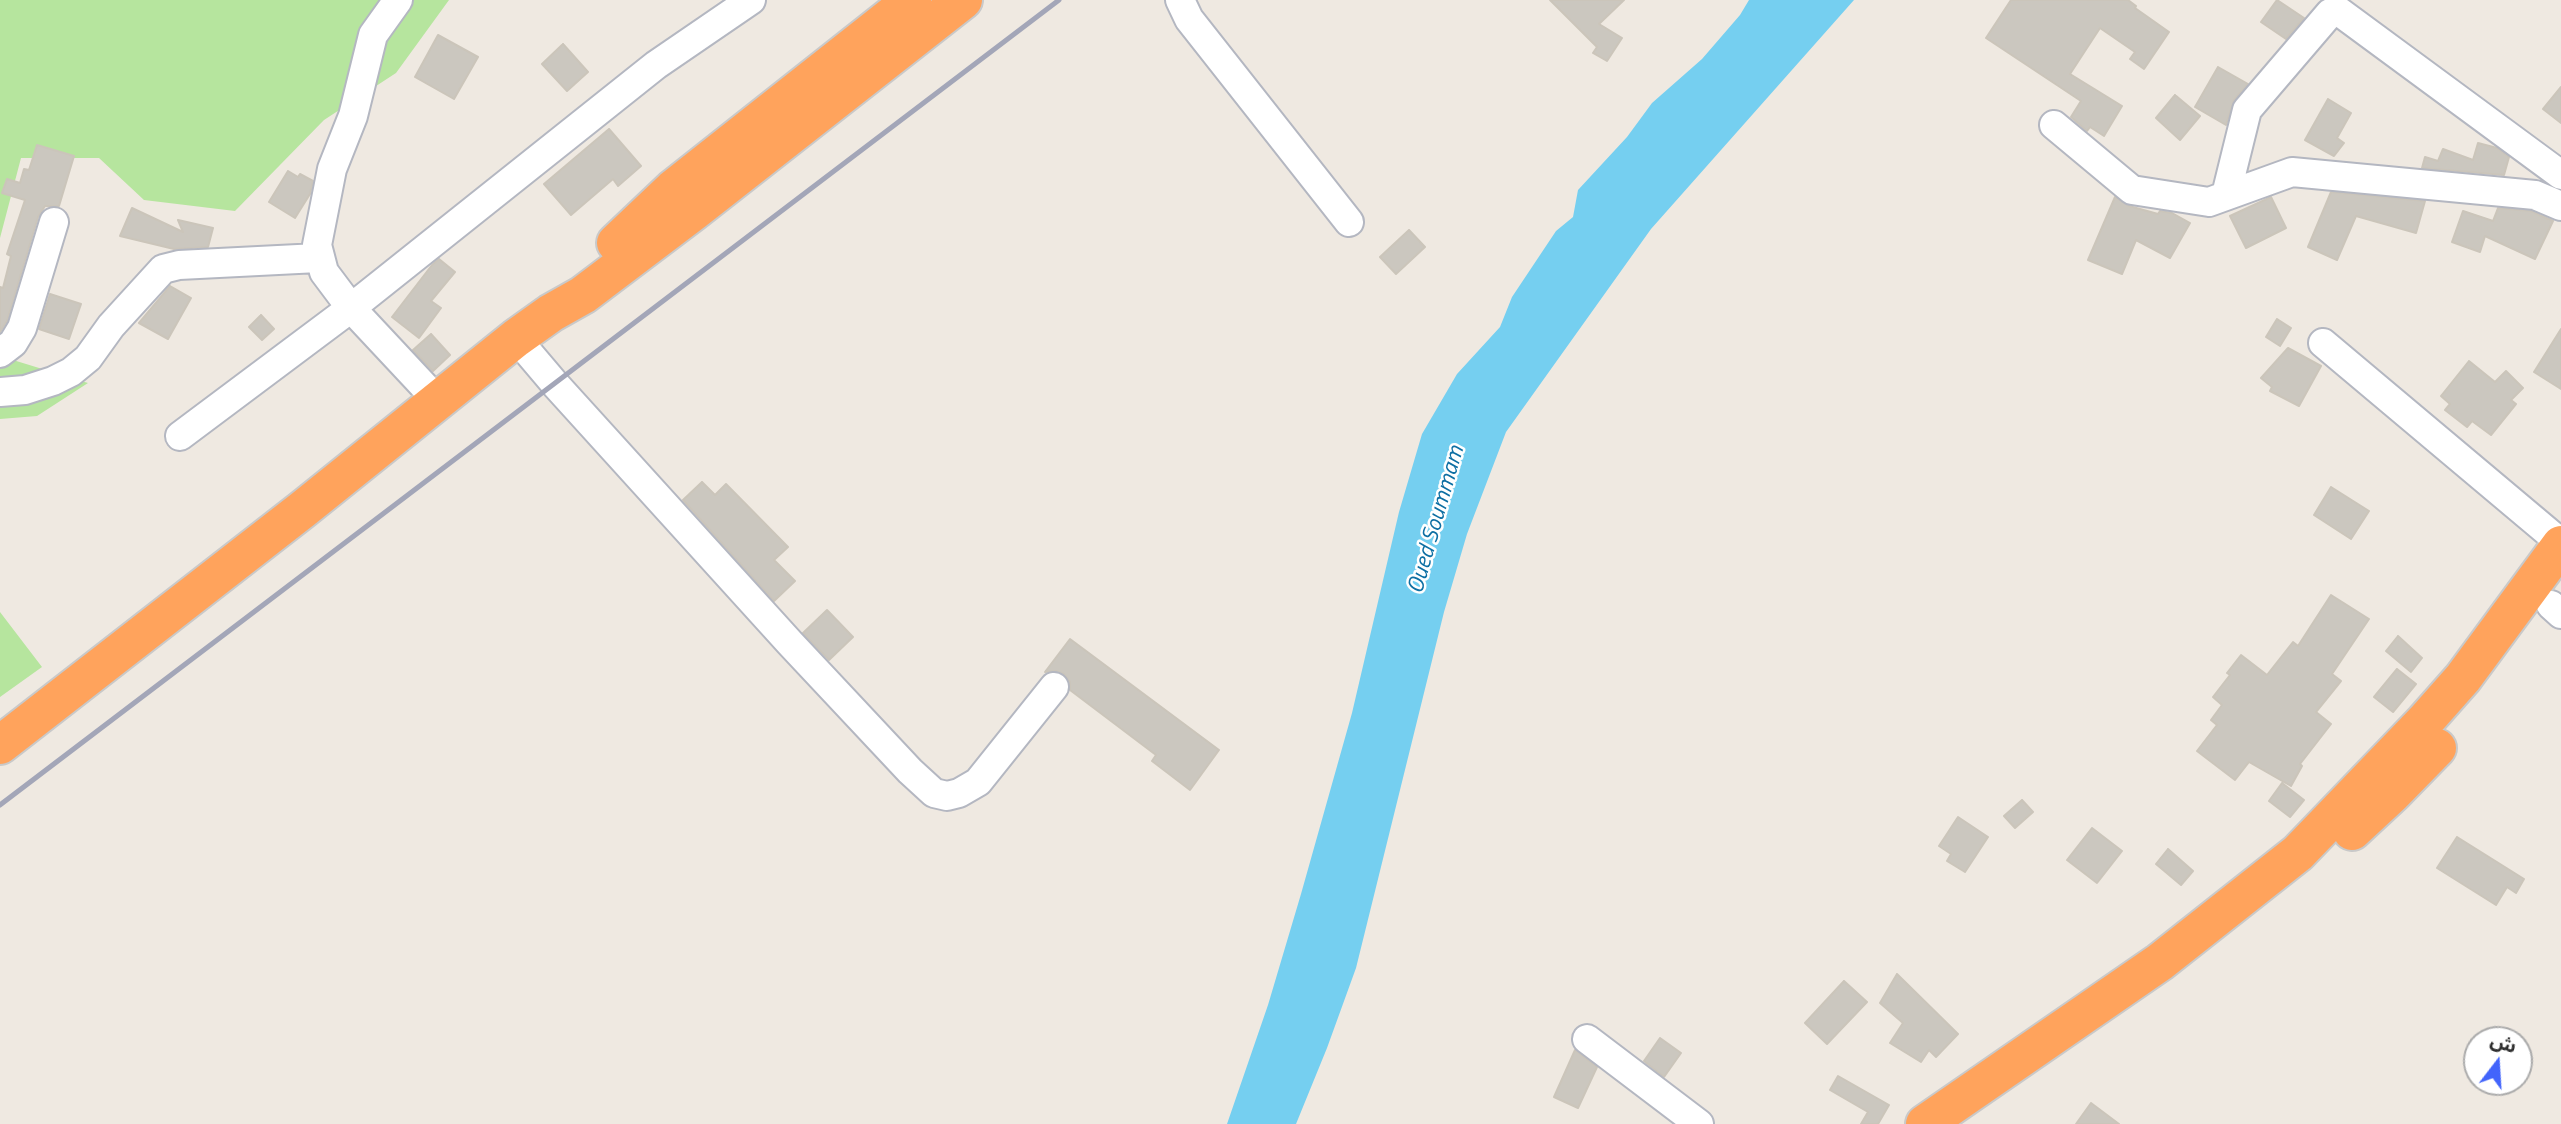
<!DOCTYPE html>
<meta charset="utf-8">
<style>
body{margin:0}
#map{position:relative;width:2561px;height:1124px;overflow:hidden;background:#efe9e1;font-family:"Titillium Web","Noto Sans Arabic",sans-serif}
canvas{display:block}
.north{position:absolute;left:2463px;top:1026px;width:70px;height:70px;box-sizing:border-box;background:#fff;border:2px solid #ababab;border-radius:50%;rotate:17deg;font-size:19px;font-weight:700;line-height:28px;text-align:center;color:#2e2e2e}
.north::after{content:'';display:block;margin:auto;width:24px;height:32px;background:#4264fb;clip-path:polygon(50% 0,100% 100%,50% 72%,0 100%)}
</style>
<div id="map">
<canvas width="2561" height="1124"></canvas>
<div class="north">ش</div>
</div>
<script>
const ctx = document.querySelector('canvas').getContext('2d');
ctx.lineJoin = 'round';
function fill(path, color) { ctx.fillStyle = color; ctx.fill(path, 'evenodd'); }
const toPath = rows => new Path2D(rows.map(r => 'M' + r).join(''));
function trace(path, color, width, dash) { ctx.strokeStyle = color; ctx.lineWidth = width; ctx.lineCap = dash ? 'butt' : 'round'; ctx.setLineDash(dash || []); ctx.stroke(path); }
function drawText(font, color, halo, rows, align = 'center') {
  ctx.font = font + ' "Titillium Web",sans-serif'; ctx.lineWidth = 5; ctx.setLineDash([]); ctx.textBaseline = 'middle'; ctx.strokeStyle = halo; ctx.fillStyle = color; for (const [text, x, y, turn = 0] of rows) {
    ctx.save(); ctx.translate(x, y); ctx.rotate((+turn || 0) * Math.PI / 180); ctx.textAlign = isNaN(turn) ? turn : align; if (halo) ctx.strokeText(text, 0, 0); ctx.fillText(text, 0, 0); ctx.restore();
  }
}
fill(toPath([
 [0,0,449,0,396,73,324,120,235,211,144,200,99,158,21,158,0,238],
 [0,356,88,383,37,416,0,419],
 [0,612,42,667,0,697]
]), '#b6e59e');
fill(toPath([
 [1749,0,1854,0,1651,229,1506,432,1467,534,1444,612,1356,968,1327,1048,1296,1124,1227,1124,1268,1005,1301,894,1352,713,1399,512,1422,434,1457,374,1500,327,1512,297,1556,231,1573,217,1578,190,1627,137,1652,103,1702,59,1740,15]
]), '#75cff0');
const building = toPath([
 [1550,0,1624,0,1599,24,1622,38,1607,61,1593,53,1597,47,1550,0],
 [2011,0,2128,0,2136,6,2135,8,2169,32,2144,69,2130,59,2135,52,2100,28,2070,74,2122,106,2104,136,2090,127,2087,131,2071,117,2081,101,1986,38,2011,0],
 [2277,0,2304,18,2286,39,2261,22,2277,0],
 [438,35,478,57,454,99,415,77,438,35],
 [563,44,588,72,567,91,542,64,563,44],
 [2218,67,2248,84,2234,100,2226,125,2195,107,2218,67],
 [2561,87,2561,123,2543,109,2561,87],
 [2175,95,2200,116,2180,140,2156,118,2175,95],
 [2328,99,2351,113,2337,138,2344,143,2334,156,2305,140,2328,99],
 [609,129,641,166,618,186,613,179,571,215,544,184,609,129],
 [2478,143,2497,148,2509,157,2504,175,2422,168,2425,157,2438,161,2443,149,2473,160,2478,143],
 [37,145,74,156,59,206,45,206,38,217,7,321,0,332,0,287,3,288,11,256,7,254,25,200,2,193,7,179,20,183,24,169,29,170,37,145],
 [288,171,298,177,300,174,313,181,310,194,295,218,269,202,288,171],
 [2331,192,2425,201,2416,233,2356,216,2337,260,2308,247,2331,192],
 [2115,197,2129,206,2158,214,2160,211,2172,213,2190,223,2170,258,2136,240,2122,274,2088,260,2115,197],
 [2271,197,2286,228,2246,248,2230,216,2271,197],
 [132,208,183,232,178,220,213,228,208,247,174,249,120,236,132,208],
 [2498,208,2531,211,2553,221,2535,259,2485,236,2480,252,2452,242,2463,211,2493,221,2498,208],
 [1409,230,1425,247,1396,274,1380,257,1409,230],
 [439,259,455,272,431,301,441,308,419,338,392,317,432,265,439,259],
 [170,286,191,298,168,339,139,323,170,286],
 [50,294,81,304,69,339,39,329,50,294],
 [261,315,274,329,262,340,249,327,261,315],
 [2277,319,2291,328,2280,346,2266,337,2277,319],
 [2561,329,2561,389,2534,372,2561,329],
 [431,334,450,355,433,371,413,350,431,334],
 [2288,348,2321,366,2299,406,2270,391,2272,387,2261,378,2288,348],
 [2469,361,2495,382,2506,371,2523,388,2511,400,2516,404,2491,435,2472,421,2467,427,2445,410,2450,404,2441,396,2469,361],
 [702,482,715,495,726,484,788,547,774,560,795,581,774,601,683,500,702,482],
 [2331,487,2369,511,2351,539,2314,515,2331,487],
 [2331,595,2369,619,2332,674,2341,681,2316,712,2331,724,2300,764,2302,766,2291,786,2249,762,2235,780,2197,751,2217,725,2211,720,2222,705,2213,697,2230,675,2227,673,2241,655,2267,675,2293,642,2298,646,2331,595],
 [827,610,853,637,829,660,803,633,827,610],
 [2398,636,2422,658,2411,672,2386,651,2398,636],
 [1070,639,1219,750,1190,790,1152,761,1156,755,1070,690,1070,682,1064,674,1056,671,1045,672,1070,639],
 [2397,669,2416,684,2393,712,2374,697,2397,669],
 [2282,783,2304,800,2290,817,2269,801,2282,783],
 [2022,800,2033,812,2015,828,2004,816,2022,800],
 [1958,817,1988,837,1965,872,1947,861,1951,854,1939,846,1958,817],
 [2092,828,2122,851,2097,883,2067,860,2092,828],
 [2457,837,2524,879,2516,893,2507,887,2496,905,2437,868,2457,837],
 [2168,849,2193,871,2181,885,2156,864,2168,849],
 [1897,974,1958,1034,1936,1057,1929,1050,1921,1062,1890,1043,1903,1023,1880,1003,1897,974],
 [1844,981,1867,1002,1827,1044,1805,1023,1844,981],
 [1660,1038,1681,1053,1664,1077,1644,1061,1660,1038],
 [1575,1050,1597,1067,1578,1108,1554,1097,1575,1050],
 [1838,1076,1889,1105,1878,1124,1861,1124,1868,1112,1830,1090,1838,1076],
 [2091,1103,2119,1124,2076,1124,2091,1103]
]);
fill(building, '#cbc7bf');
trace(building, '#cbc5ba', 2);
const minor = toPath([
 [398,0,373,35,353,116,332,169,317,245,324,272,351,308,438,401],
 [1180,0,1189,19,1349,222],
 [2054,125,2132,190,2209,202,2292,172,2535,195,2561,206],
 [2226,195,2247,110,2330,13,2337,10,2561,175],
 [516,338,555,384,790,643,910,771,934,793,947,796,959,793,978,782,1054,687],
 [2323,343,2561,543],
 [0,353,13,343,22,328,54,222],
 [0,392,25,390,53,381,71,372,88,358,111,326,163,269,179,265,318,258],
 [180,436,351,308,656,65,751,0],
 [2551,605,2561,614],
 [1587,1039,1699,1124]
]);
const highway = toPath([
 [616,243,673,189,912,0],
 [0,745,302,510,516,338,551,313,583,295,694,211,963,0],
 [2352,831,2393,793,2437,748],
 [1925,1124,2160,962,2298,853,2425,721,2463,678,2561,545]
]);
trace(minor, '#b4b7c1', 32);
trace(highway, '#c9c9c9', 42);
trace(minor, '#fff', 28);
trace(highway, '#ffa35c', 38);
trace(toPath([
 [0,805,1059,0]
]), '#a3a6b8', 5);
drawText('italic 23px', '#0d6fa3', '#fff', [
 ["Oued Soummam",1437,520,-74]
]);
</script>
